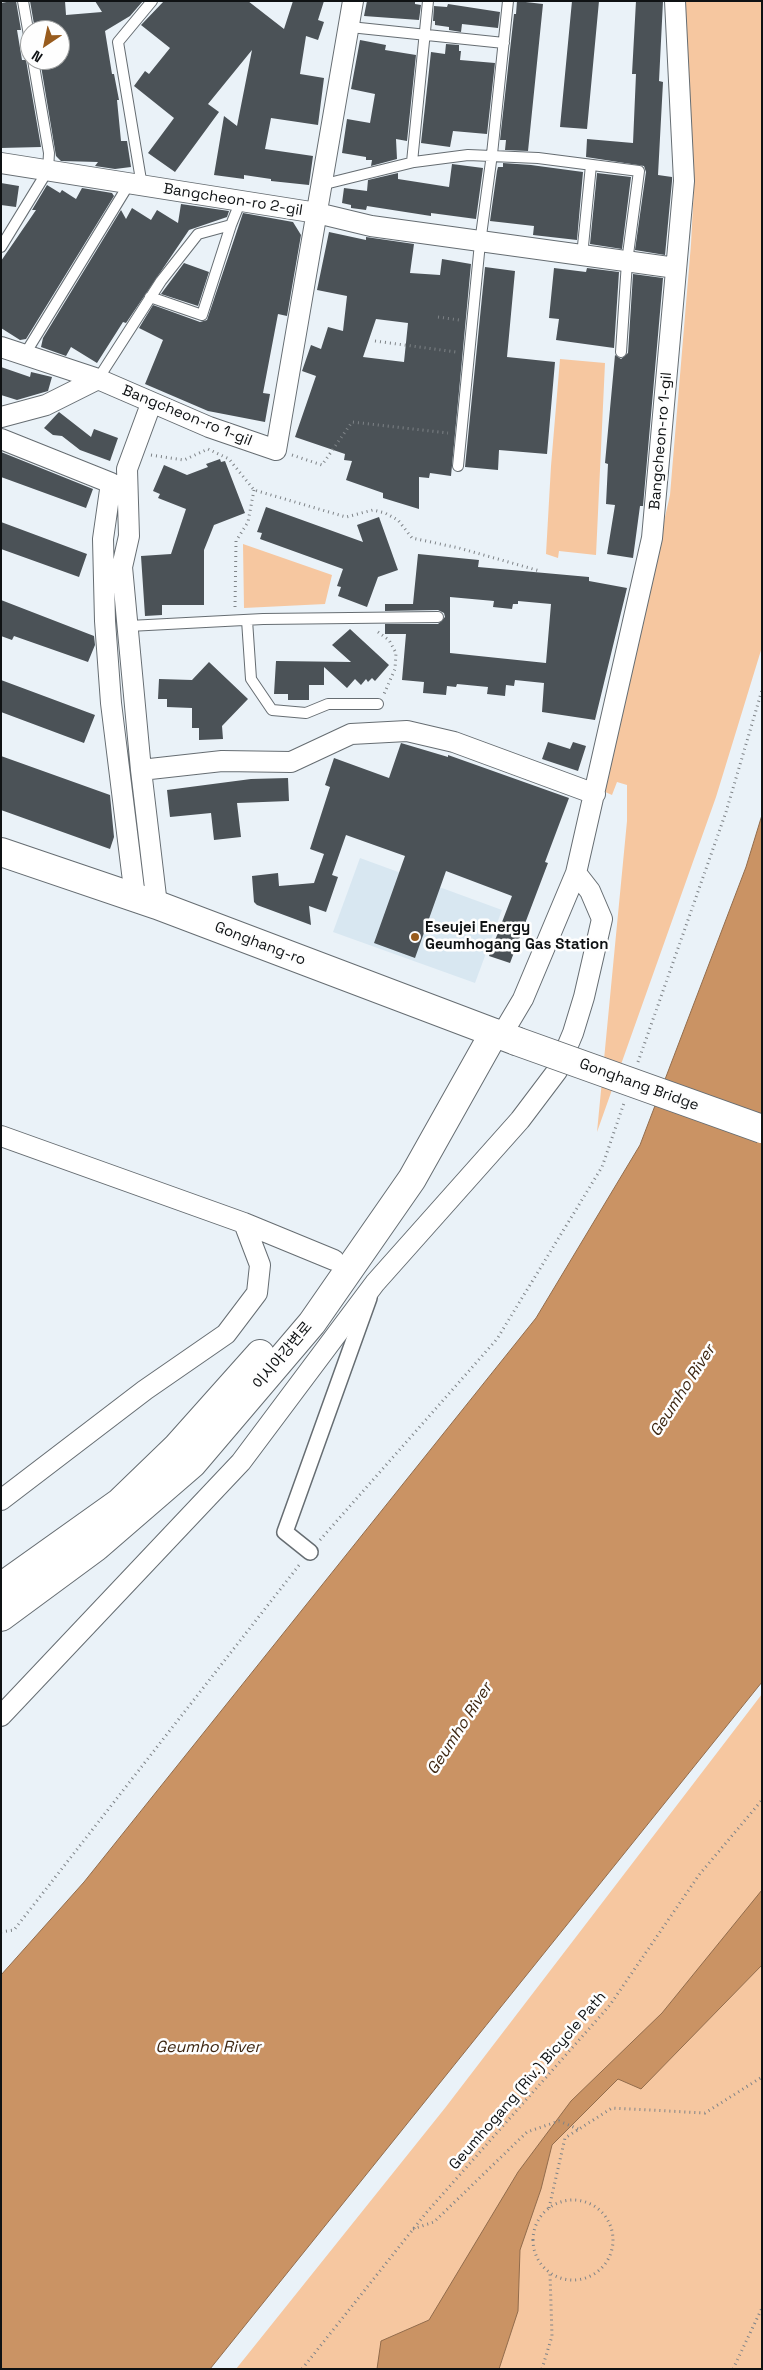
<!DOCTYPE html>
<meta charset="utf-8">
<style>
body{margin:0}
#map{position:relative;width:763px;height:2370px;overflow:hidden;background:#eaf2f8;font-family:"Space Grotesk",sans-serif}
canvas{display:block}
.frame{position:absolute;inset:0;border:2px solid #0f1214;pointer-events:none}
.north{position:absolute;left:20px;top:20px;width:50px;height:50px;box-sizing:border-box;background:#fefefe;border:1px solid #9ea0a0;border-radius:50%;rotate:214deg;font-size:14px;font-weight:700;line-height:20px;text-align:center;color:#0f1214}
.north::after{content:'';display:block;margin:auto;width:18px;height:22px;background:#985c1e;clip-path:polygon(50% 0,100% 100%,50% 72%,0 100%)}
</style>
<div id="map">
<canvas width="763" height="2370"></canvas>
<div class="frame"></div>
<div class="north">N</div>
</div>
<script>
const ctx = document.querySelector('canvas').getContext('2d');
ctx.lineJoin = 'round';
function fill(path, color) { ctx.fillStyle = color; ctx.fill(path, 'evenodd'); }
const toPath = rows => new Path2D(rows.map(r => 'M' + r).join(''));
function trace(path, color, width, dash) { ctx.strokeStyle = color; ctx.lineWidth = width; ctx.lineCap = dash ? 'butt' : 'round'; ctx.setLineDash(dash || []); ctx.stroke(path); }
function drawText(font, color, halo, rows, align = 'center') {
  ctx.font = font + ' "Space Grotesk","Noto Sans KR",sans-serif'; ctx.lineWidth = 5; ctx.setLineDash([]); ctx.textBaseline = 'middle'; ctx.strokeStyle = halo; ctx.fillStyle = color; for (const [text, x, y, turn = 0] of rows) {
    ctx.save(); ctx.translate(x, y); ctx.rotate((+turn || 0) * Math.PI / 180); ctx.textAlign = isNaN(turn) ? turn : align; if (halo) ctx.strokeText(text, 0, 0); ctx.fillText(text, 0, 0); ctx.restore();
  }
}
fill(toPath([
 [360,858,502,910,475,983,333,932]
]), '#d8e7f1');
fill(toPath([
 [679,1,762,1,762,647,716,797,597,1132,627,821,627,785,617,782,612,795,603,791,670,495,691,244,694,186],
 [560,359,605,363,596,555,559,551,558,558,546,554,551,466],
 [243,544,332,575,325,604,244,608],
 [762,1694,762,2369,236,2369,445,2108]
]), '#f6c7a0');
const water = toPath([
 [762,815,762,1682,210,2369,1,2369,1,1975,84,1882,536,1318,640,1145,746,867,762,815],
 [762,1890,762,1965,641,2089,618,2079,552,2145,541,2189,520,2250,518,2311,499,2369,377,2369,381,2341,429,2320,518,2172,571,2101,662,2013,762,1890]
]);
fill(water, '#ca9364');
trace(water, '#926c4c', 1);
fill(toPath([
 [12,1,16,1,21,30,17,30,22,60,26,60,41,147,1,148,1,3],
 [30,1,65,1,66,15,102,12,95,1,143,1,130,16,105,31,112,74,114,74,119,100,117,100,121,141,127,141,131,167,115,169,95,166,98,162,61,161,56,156,40,60,60,60,60,30,35,30],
 [164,1,248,1,284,29,293,1,324,1,318,20,324,22,318,40,306,36,300,74,324,78,318,125,271,118,265,149,313,156,309,185,271,181,271,179,244,175,244,179,214,175,224,116,237,126,252,50,208,104,219,112,175,172,148,153,174,118,134,86,145,71,149,74,170,48,141,25],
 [367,1,415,1,415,4,421,5,419,20,364,16],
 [517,1,543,4,528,151,505,150,506,140,500,140,514,14,516,14],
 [572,1,599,1,587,129,560,127],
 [636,1,663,1,659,81,663,82,658,175,672,177,672,181,665,255,635,250,646,172,644,166,586,157,587,139,633,143,636,74,632,74],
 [448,4,500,12,498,28,462,24,461,32,449,30,449,27,435,25,435,21,433,21,434,6,447,7],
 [360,40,386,45,385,50,416,55,407,141,396,139,397,159,371,166,372,160,366,160,366,157,342,153,347,119,370,123,375,94,351,89],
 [446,44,459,45,459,51,461,51,460,60,495,63,487,134,453,131,450,147,421,143,431,52,445,54],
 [503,163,531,165,583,172,577,240,533,235,534,226,490,221,497,171,498,167,503,167],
 [452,164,483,168,476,219,431,213,431,216,367,206,366,210,351,208,351,205,342,203,344,188,367,191,368,180,398,173,398,179,449,187],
 [597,173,631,177,622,249,590,244],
 [1,183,19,186,16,207,1,205],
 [47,185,60,193,62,190,76,199,82,188,112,193,114,196,26,339,20,340,1,328,1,261,36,210,32,210],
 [181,204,229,211,227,217,189,230,126,323,123,322,97,363,71,347,66,356,41,347,43,338,121,210,126,219,132,208,151,220,157,210,178,223],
 [243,213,293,222,301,235,287,316,278,314,263,393,270,394,265,422,208,411,145,384,163,340,139,328,153,305,200,322,207,320],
 [329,232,366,240,366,237,414,244,410,273,440,275,442,259,471,264,451,476,430,473,429,478,419,477,419,509,383,498,383,493,346,480,352,461,344,460,345,454,295,437,316,376,302,371,311,345,321,349,328,327,343,331,347,296,317,290],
 [376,319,408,323,404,362,363,357],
 [184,263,209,272,198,306,161,294],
 [485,267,515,271,507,357,555,362,547,454,499,450,498,470,465,467],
 [554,268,586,272,587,268,619,272,614,348,556,340,559,319,549,318],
 [633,274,663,278,643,506,640,506,633,558,607,554,615,505,606,504,608,464,605,463,615,355,621,359,628,353],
 [1,367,30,377,31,372,52,377,48,391,17,400,1,395],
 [59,412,91,437,94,429,118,438,110,461,80,450,62,436,53,435,44,428],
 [1,452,93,489,86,508,1,477],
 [220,459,221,462,225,461,245,513,214,525,204,550,204,605,162,605,162,615,145,616,141,556,171,554,186,509,158,498,160,494,153,491,164,465,187,475,208,467,206,464],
 [266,507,363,542,357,525,379,517,398,570,378,577,367,607,338,596,341,587,337,586,343,569,260,539,262,533,257,532],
 [1,522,87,554,79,577,1,549],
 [418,554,479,560,478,567,589,577,589,581,627,588,595,720,542,712,544,683,515,680,514,686,506,685,505,696,487,694,488,687,457,684,456,687,447,686,446,695,423,693,424,682,402,680,406,634,385,634,385,624,438,624,445,617,444,613,438,610,385,611,385,604,413,604],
 [450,597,494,601,493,607,512,609,513,604,518,604,518,601,551,604,546,663,450,653],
 [1,600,94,636,95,645,88,662,14,636,12,640,1,636],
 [350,629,389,665,375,681,372,678,368,682,366,679,361,685,355,679,347,688,324,667,324,685,309,685,309,700,288,700,288,694,274,694,276,661,351,662,332,645],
 [209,662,248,699,222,726,223,739,199,740,199,728,192,728,192,708,167,707,167,699,158,699,159,679,192,680],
 [1,680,95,715,84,743,1,712],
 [548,742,570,749,573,742,586,746,578,771,542,759],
 [401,743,448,757,448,755,569,798,545,862,548,863,510,963,489,956,512,896,446,871,415,958,374,943,405,856,346,835,332,875,338,877,326,912,309,906,311,925,257,905,254,902,252,876,278,873,279,886,314,883,324,854,310,849,330,787,325,785,334,758,389,778],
 [1,756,110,795,114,837,110,849,1,810],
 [288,778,289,801,237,803,241,837,214,840,211,813,170,817,167,790,251,779]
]), '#4b5257');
const service = toPath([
 [23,1,30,41],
 [350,27,504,43],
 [412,162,428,1],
 [321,185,414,162,468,155,538,158,639,171,627,262,621,352],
 [142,186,118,42,152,1],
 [1,247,48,170,49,153,33,60],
 [582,256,591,165],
 [150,297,202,315,231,225],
 [25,354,129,184],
 [98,379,161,281,198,234,231,225,241,200],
 [458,466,480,243,492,154,508,1],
 [247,620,251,679,272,710,306,713,328,704,378,704],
 [129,626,263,619,438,617]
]);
const pedestrian = toPath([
 [310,1552,285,1532,369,1298]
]);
const minor = toPath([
 [1,163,317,213,371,226,676,268],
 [1,347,98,379,209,427,276,450,353,1],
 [151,404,127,469,129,536,122,567,141,770,157,905],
 [1,417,46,405,98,379],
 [1,439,111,483,103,539,105,621,111,703,135,897],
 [141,770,222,761,291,762,351,734,407,731,454,742,595,794],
 [501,1036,523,999,576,873,652,538,684,181,675,1],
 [1,1136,244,1223,260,1265,257,1293,226,1334,145,1390,1,1500],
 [244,1223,334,1260],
 [1,1716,241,1462,375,1283,520,1120,557,1071,573,1033,584,997,602,919,590,891,576,873]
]);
const secondary = toPath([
 [1,852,157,905,516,1041]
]);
const trunk = toPath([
 [1,1587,119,1503,177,1447,260,1354],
 [1,1617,96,1547,192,1464,312,1323,412,1179,494,1033]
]);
trace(service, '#666d72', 12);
trace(pedestrian, '#666d72', 18);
trace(minor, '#666d72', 22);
trace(secondary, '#666d72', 30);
trace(trunk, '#666d72', 30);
trace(toPath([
 [438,317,459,320],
 [375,341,456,352],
 [151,455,184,460,208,449,229,459,254,490,346,517,373,510,385,513,398,520,412,538,459,548,540,571],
 [292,455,322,465,352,422,448,433],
 [235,607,236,541,248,522,254,490],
 [378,632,389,640,396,653,395,669,384,694],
 [638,1062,726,812,762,690],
 [320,1540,497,1339,602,1167,624,1103],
 [1,1932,14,1930,300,1564],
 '533 2240a40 40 0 1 1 80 0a40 40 0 1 1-80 0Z',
 [549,2208,565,2138,612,2108,705,2113,762,2077],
 [413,2229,434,2222,527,2132,559,2121,578,2129],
 [302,2369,426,2213,610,2005,699,1875,762,1800],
 [542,2369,552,2336,550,2274],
 [733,2369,762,2308]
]), '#7e8387', 3, [1, 4]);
trace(service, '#fff', 10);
trace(pedestrian, '#fff', 15);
trace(minor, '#fff', 20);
trace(secondary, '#fff', 28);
trace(trunk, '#fff', 28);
const secondaryBridge = toPath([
 [516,1041,762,1129]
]);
trace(secondaryBridge, '#666d72', 30, []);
trace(secondaryBridge, '#fff', 28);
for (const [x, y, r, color] of [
 [415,937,5,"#985c1e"]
]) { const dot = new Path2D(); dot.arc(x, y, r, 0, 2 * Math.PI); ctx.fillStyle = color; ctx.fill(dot); trace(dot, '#fefefe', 2); }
drawText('15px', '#0f1214', '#fefefe', [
 ["Bangcheon-ro 2-gil",233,200,9],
 ["Bangcheon-ro 1-gil",187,416,22],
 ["Bangcheon-ro 1-gil",661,441,-85],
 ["Gonghang-ro",260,944,21],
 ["Gonghang Bridge",639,1085,20],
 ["이시아강변로",283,1356,-50],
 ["Geumhogang (Riv.) Bicycle Path",528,2081,-49]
]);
drawText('bold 15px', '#0f1214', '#fefefe', [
 ["Eseujei Energy",425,928],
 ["Geumhogang Gas Station",425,945]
], 'left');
drawText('italic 16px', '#3d2611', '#fefefe', [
 ["Geumho River",683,1391,-57],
 ["Geumho River",460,1729,-57],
 ["Geumho River",208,2048]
]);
</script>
